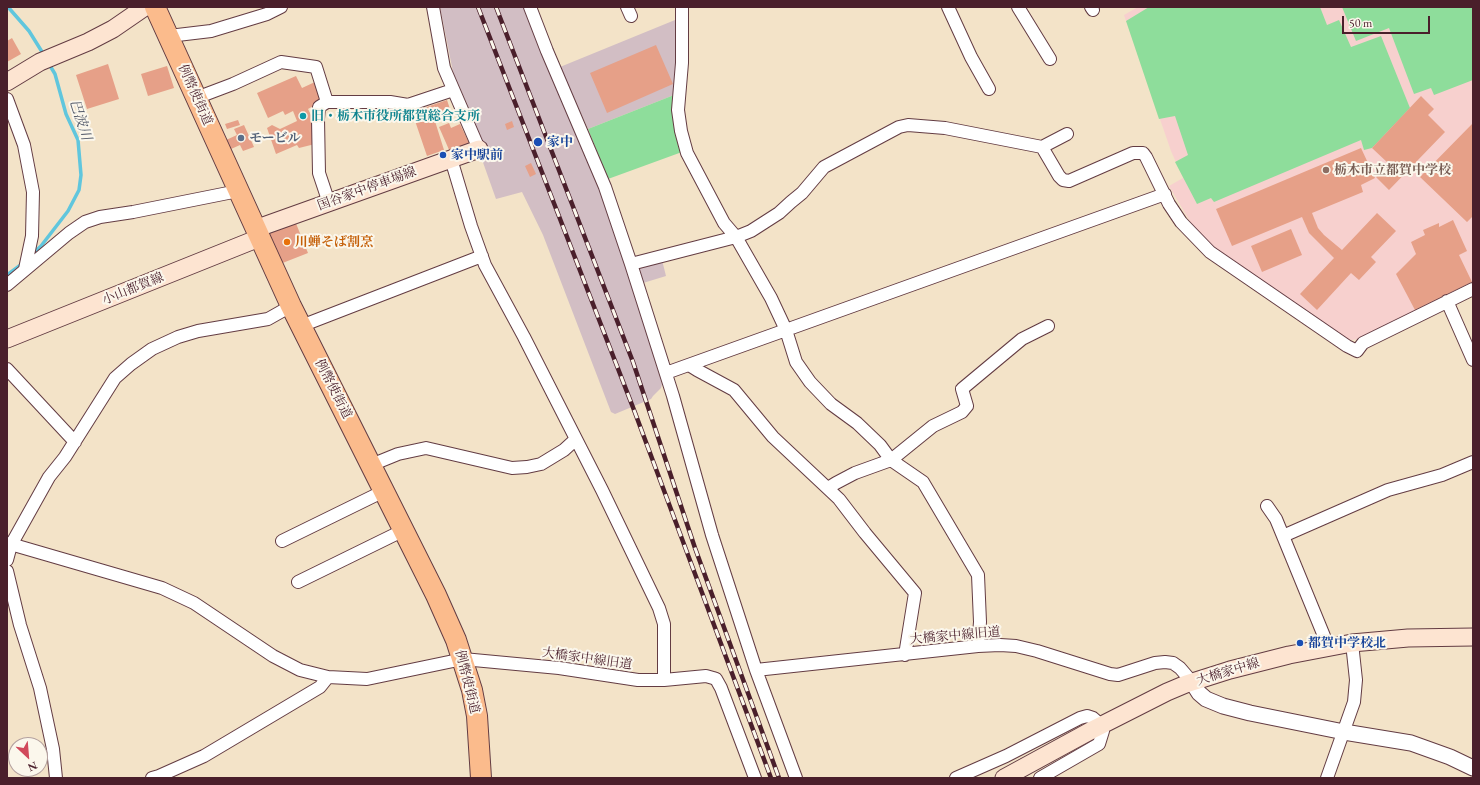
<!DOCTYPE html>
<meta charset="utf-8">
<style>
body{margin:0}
#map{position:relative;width:1480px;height:785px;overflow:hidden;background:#f3e3c8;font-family:"EB Garamond",serif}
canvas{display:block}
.frame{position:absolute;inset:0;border:8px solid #4a1f2b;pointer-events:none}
.north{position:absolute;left:8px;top:737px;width:40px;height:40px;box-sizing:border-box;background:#fbf7ec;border:1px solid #b4a19f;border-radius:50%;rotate:154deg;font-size:11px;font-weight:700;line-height:16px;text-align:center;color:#4a1f2b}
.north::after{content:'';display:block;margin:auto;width:14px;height:18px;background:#d1495b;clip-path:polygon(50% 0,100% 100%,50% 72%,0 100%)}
.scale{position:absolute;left:1342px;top:16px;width:88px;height:18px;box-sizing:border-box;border:2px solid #4a1f2b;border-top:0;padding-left:5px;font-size:12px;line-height:14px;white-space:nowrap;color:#4a1f2b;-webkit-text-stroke:3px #fbf7ec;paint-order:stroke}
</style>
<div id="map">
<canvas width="1480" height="785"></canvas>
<div class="frame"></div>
<div class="north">N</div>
<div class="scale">50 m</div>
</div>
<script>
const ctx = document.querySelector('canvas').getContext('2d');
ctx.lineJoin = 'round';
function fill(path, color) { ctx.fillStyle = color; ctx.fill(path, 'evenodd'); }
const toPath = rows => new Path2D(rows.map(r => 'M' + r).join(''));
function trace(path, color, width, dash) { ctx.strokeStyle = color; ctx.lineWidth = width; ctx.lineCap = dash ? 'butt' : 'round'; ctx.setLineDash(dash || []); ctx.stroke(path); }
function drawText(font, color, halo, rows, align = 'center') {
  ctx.font = font + ' "EB Garamond","Noto Serif JP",serif'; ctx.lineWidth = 4; ctx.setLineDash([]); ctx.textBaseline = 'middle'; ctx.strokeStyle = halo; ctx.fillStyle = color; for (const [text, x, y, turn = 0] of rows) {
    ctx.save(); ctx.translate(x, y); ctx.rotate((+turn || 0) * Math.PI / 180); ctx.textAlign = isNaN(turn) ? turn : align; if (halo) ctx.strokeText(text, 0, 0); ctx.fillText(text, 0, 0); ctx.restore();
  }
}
fill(toPath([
 [1138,7,1473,7,1473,284,1358,339,1352,340,1346,339,1209,245,1198,235,1169,186,1183,178,1171,151,1124,15]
]), '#f7d0ce');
fill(toPath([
 [440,7,526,7,595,176,626,264,662,384,661,388,653,396,651,399,615,414,611,412,543,235,522,192,496,199,480,154,484,144,453,72],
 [675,20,677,54,674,95,588,129,560,67],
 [662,260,666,276,643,283,639,266]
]), '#d2bec4');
fill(toPath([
 [1149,7,1320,7,1327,25,1339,20,1351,47,1381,36,1410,108,1372,148,1364,150,1361,140,1214,202,1211,198,1197,204,1175,162,1188,155,1175,116,1159,119,1126,21],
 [1342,7,1473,7,1473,80,1434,95,1431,88,1414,94,1389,28,1356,41],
 [674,95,672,106,673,114,682,152,608,179,588,129]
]), '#8edd9b');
trace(toPath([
 [8,7,29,31,44,55],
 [32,254,41,246,68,211,79,190,81,175,78,140,66,114,55,74,49,64],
 [7,275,22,264]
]), '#60c6dd', 3.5);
fill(toPath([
 [12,38,21,54,7,62,7,41],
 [656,45,673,84,607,113,590,73],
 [108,64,119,99,87,109,76,75],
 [167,66,174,88,148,96,141,74],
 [296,76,302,88,315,82,322,101,308,109,315,123,315,144,299,148,297,145,276,154,267,128,272,125,280,129,297,121,293,111,285,115,283,111,268,118,257,93],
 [1421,96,1434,109,1428,115,1445,132,1389,190,1376,177,1389,164,1372,148],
 [447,100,451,112,434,118,444,150,427,156,412,112],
 [238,120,240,125,227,129,225,124],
 [512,121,514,127,507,130,505,124],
 [449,123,451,128,460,124,470,145,450,152,439,127],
 [1473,123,1473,216,1467,222,1420,177],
 [244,125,254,147,243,151,240,145,231,149,226,140,237,135,234,129],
 [1361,148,1375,178,1361,185,1363,192,1312,213,1318,228,1324,235,1342,250,1377,213,1396,231,1371,257,1376,262,1359,280,1351,273,1317,310,1300,294,1334,258,1309,233,1302,217,1232,246,1216,209],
 [531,163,536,174,530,177,525,166],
 [1453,220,1467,251,1459,255,1472,282,1415,310,1396,274,1416,254,1411,242,1425,235,1423,230,1439,223,1439,227],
 [295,221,308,253,280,264,267,231],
 [1291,229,1302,255,1262,272,1251,246]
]), '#e6a088');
const minor = toPath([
 [433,7,444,68,479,149],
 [530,7,547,51,605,187,631,264,673,396,712,535,756,670,796,778],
 [627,7,631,16],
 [682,7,682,63,678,110,681,131,687,153,724,223,736,237,771,298,786,330,796,362,810,382,831,404,857,423,880,445,891,460,923,482,978,575,980,622,978,646],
 [948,7,971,57,989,89],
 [1018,7,1050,59],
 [1091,7,1093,10],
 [169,36,211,31,267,14,281,7],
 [196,98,233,84,281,62,316,67,327,102,319,107,318,119,319,173,329,203],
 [7,99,24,145,33,192,32,236,25,269],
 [327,102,390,102,408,105,453,90],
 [1042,147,1059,176,1063,180,1069,181,1133,153,1143,153,1146,157,1169,204,1181,222,1210,252,1347,346,1357,351,1363,343,1473,289],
 [451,159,471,226,485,265,524,337,602,490,659,608,664,624,664,680],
 [631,264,736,237,751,231,779,213,791,202,802,193,824,167,899,127,908,125,945,128,1042,147,1067,134],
 [7,285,69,233,85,222,100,217,133,212,238,191],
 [1447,301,1473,360],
 [301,326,482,256],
 [689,365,697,370,734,390,773,437,839,499,865,533,915,593,905,655],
 [7,369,75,442],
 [666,373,1165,194],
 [371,465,398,454,426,448,512,468,527,467,541,464,564,450,576,439],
 [828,488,836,483,855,473,891,460,933,426,962,412,967,406,962,389,1022,339,1048,326],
 [1267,506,1276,519,1283,536,1324,636,1326,647],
 [1283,536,1388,490,1442,475,1473,462],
 [282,541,384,491],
 [7,543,162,588,194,603,273,656,300,670,328,677,367,679,463,659,559,668,638,680,664,680,706,676,713,678,716,679,721,688,755,778],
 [7,560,11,545,49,477,65,457,115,378,131,364,152,349,178,337,198,331,268,319,291,306],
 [7,571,20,625,40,688,53,749,56,778],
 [298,582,404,530],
 [756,670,978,646,1000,645,1016,646,1037,651,1110,674,1118,675,1155,663,1165,662,1173,663,1180,668,1192,682],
 [152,778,159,776,204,756,320,687,328,677],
 [956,778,1006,756,1080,718,1087,716,1093,718,1101,725,1103,731,1099,744,1040,778],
 [1327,778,1354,702,1356,680,1352,643]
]);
const tertiary = toPath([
 [1192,682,1199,693,1206,699,1223,706,1250,713,1344,732,1411,743,1450,757,1473,768]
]);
const secondary = toPath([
 [7,82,40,62,88,42,113,29,145,7],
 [255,229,479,149],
 [7,339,259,238],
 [1004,778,1092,730,1167,692,1186,684,1230,670,1289,655,1352,643,1408,638,1473,637]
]);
const primary = toPath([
 [155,7,291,306,436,595,456,640,472,690,477,716,481,778]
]);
trace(minor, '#633c43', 14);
trace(tertiary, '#633c43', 17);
trace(secondary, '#633c43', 19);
trace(primary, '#633c43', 22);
trace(minor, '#fff', 12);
trace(tertiary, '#fff', 15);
trace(secondary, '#fde4d1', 17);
trace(primary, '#fbbb8c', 20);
const rail = toPath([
 [478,7,634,410,771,778],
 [496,7,633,362,695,548,779,778]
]);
trace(rail, '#4a1f2b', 4.5);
trace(rail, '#fbf7ec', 3, [9]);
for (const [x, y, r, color] of [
 [303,116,4,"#0f9aa8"],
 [241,138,4,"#5c6f8a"],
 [538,142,5,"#1a4fb4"],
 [443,155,4,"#1a4fb4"],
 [1326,170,4,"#8d6e63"],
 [287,242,4,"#e8710a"],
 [1300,643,4,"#1a4fb4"]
]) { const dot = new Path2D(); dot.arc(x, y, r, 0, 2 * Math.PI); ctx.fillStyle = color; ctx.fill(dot); trace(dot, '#fbf7ec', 1.5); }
drawText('13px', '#4a1f2b', '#fbf7ec', [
 ["例幣使街道",195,95,66],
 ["国谷家中停車場線",367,189,-20],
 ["小山都賀線",133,289,-22],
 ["例幣使街道",333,389,63],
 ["大橋家中線旧道",955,636,-5],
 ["大橋家中線旧道",587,659,8],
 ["大橋家中線",1228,672,-17],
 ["例幣使街道",467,682,76]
]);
drawText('bold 13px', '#0d838f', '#fbf7ec', [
 ["旧・栃木市役所都賀総合支所",311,116]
], 'left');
drawText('bold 13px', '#4e5e75', '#fbf7ec', [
 ["モービル",249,138]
], 'left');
drawText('bold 13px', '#164399', '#fbf7ec', [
 ["家中",547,142],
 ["家中駅前",451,155],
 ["都賀中学校北",1308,643]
], 'left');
drawText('bold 13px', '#785e54', '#fbf7ec', [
 ["栃木市立都賀中学校",1334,170]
], 'left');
drawText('bold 13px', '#c56008', '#fbf7ec', [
 ["川蝉そば割烹",295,242]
], 'left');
drawText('italic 14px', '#525969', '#fbf7ec', [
 ["巴波川",80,120,72]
]);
</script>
